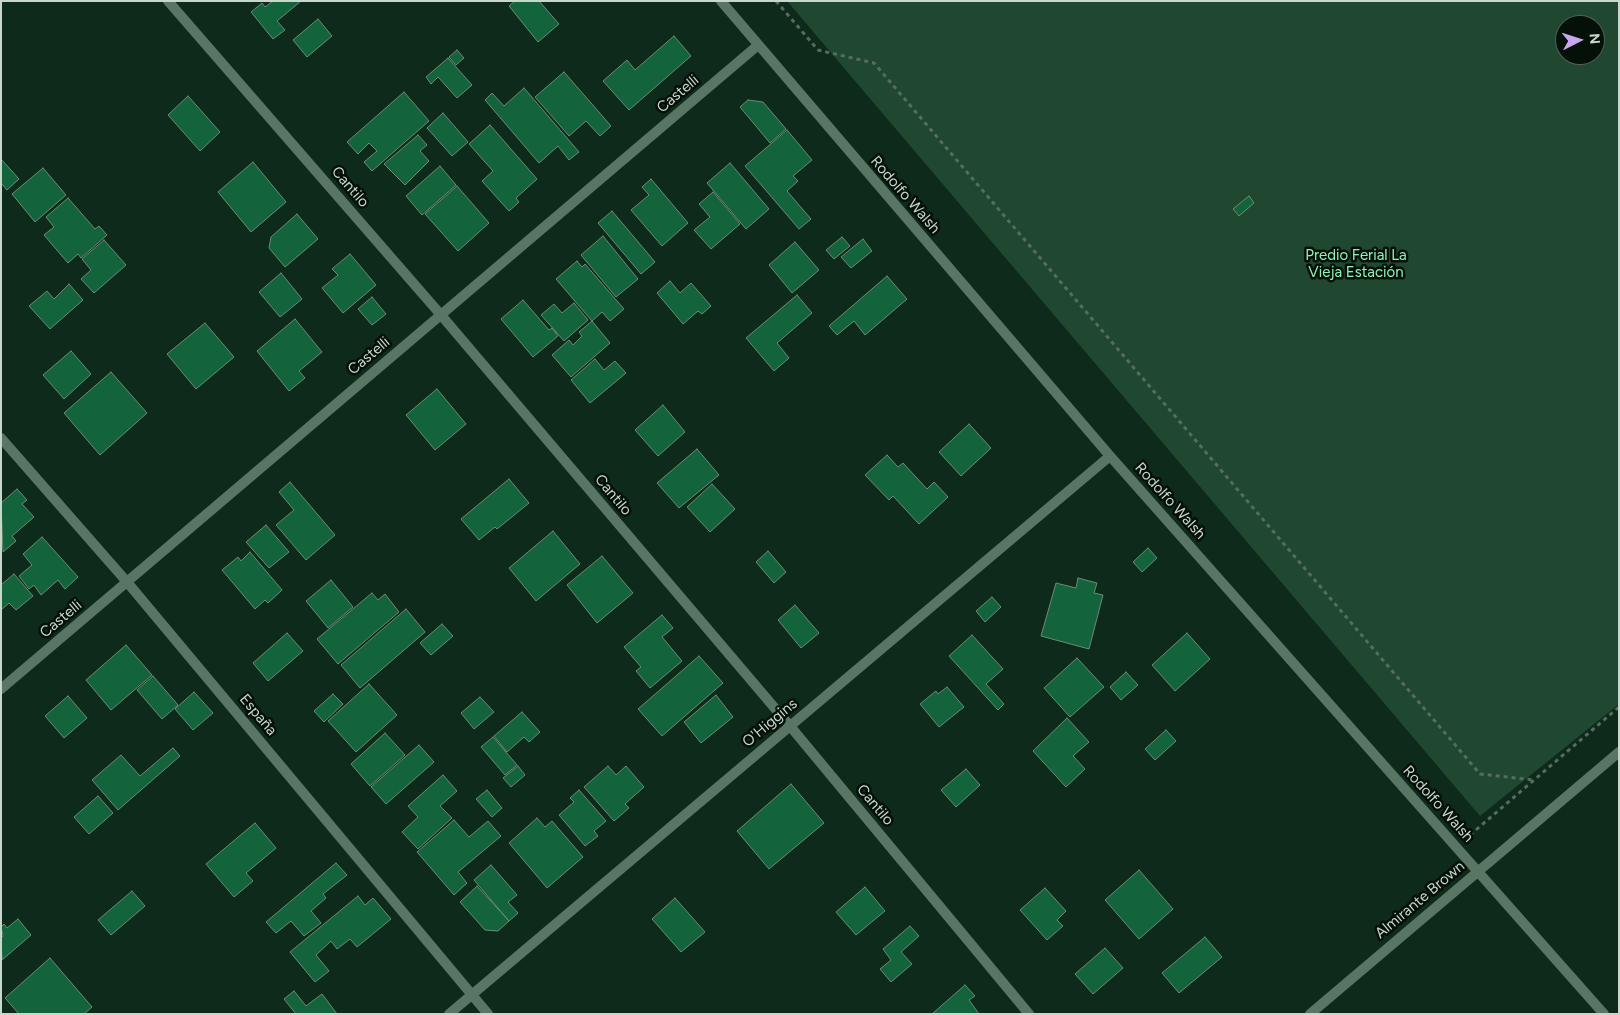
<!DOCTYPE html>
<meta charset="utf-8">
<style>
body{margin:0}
#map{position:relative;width:1620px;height:1015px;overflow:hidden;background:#0e2a1a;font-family:Figtree,sans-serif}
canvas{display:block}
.frame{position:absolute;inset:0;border:2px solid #c7d7cc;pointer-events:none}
.north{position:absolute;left:1555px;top:15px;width:50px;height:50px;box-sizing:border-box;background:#051009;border:1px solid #536057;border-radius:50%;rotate:85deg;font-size:14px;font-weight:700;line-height:20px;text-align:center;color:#c7d7cc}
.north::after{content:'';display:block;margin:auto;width:18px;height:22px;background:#c9a5ee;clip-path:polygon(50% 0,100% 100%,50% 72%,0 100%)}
</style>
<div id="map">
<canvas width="1620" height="1015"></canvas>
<div class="frame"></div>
<div class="north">N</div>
</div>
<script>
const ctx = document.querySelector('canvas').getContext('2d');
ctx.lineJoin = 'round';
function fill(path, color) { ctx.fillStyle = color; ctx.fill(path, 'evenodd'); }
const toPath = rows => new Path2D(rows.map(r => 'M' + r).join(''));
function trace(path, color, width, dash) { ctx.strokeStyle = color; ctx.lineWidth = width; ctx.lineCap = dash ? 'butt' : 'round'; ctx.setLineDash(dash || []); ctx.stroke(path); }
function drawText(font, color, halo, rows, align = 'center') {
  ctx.font = font + ' Figtree,sans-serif'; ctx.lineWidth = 5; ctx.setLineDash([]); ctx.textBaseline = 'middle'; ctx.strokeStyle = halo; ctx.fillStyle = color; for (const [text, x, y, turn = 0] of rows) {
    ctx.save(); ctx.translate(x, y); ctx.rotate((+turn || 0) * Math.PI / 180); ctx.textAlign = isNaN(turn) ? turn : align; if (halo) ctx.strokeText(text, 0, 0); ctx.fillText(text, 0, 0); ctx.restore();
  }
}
fill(toPath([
 [787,1,1619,1,1619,704,1480,816],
 [1565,25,1595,25,1595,55,1565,55]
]), '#204730');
const building = toPath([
 [273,1,301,1,277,21,285,30,273,39,251,12,262,3,265,7,273,1],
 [515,1,539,1,559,24,538,42,509,6,515,1],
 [318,19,332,36,307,57,293,40,318,19],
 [674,36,691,56,629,110,603,81,627,60,635,70,674,36],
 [457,50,464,58,456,65,449,57,457,50],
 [448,58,472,85,457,98,438,77,431,84,426,77,448,58],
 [564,72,611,126,600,136,586,121,569,136,535,97,564,72],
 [524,88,579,152,569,160,558,146,539,163,485,100,492,93,504,106,524,88],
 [404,92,429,121,372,171,364,162,377,151,369,143,358,154,347,142,404,92],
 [188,96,220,132,200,151,168,115,188,96],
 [748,100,763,102,786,129,770,143,740,107,748,100],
 [443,113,468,142,452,156,427,128,443,113],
 [490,125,537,179,516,198,519,202,509,211,482,181,493,171,469,144,490,125],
 [787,130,812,160,793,176,798,181,787,191,811,219,799,229,745,166,787,130],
 [418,135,427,145,420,151,429,161,405,185,384,164,418,135],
 [1,159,19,179,7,190,1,183,1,159],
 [253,162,286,202,251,232,218,192,253,162],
 [730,163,769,209,746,229,707,183,730,163],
 [440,166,456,185,422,215,406,196,440,166],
 [43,168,66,195,35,222,12,194,43,168],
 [651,179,688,223,662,246,631,210,649,195,642,187,651,179],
 [457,186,489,223,458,251,425,214,457,186],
 [713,192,740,224,711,249,694,230,710,217,699,204,713,192],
 [1249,196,1254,203,1239,216,1233,209,1249,196],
 [68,198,95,229,99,226,107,235,81,258,78,254,68,263,44,235,54,227,46,217,68,198],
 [612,211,655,262,641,274,598,223,612,211],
 [297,214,318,239,285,267,269,248,271,237,297,214],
 [603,236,638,279,616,297,581,255,603,236],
 [842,237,850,246,834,259,826,250,842,237],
 [863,239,872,251,851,268,841,257,863,239],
 [104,240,126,265,94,293,81,279,91,270,82,259,104,240],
 [795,242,819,270,792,293,769,265,795,242],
 [350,254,376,285,343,313,322,288,338,275,332,269,350,254],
 [577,261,582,267,585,264,624,309,610,321,602,312,592,321,556,279,577,261],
 [281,273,302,299,280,317,259,292,281,273],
 [887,276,907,299,865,335,854,321,837,335,829,326,887,276],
 [670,281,680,293,691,283,711,306,702,314,698,311,683,324,657,293,670,281],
 [69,284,83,300,50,329,29,306,47,291,54,299,69,284],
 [797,295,812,313,777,343,789,358,774,371,746,338,797,295],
 [372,297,386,314,372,325,358,309,372,297],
 [523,300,549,330,552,328,558,336,533,357,501,319,523,300],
 [574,303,588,320,564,341,541,315,554,304,562,313,574,303],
 [295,319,322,352,299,371,305,378,289,391,257,351,295,319],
 [592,321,610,343,571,377,552,355,569,340,573,345,582,336,579,332,592,321],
 [205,323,234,357,196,389,167,354,205,323],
 [71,351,91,374,64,399,43,375,71,351],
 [595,359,604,370,615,361,626,373,590,403,571,380,595,359],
 [111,372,147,413,100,455,64,413,111,372],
 [437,389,466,424,435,450,406,415,437,389],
 [663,405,685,432,658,456,635,430,663,405],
 [969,424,991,448,961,476,939,452,969,424],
 [697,449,719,475,679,508,657,483,697,449],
 [887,455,898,467,903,463,927,489,934,482,948,497,919,524,893,496,889,500,865,475,887,455],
 [509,479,529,503,497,529,495,527,479,540,461,519,509,479],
 [290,482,335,535,306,560,276,525,294,510,279,492,290,482],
 [712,484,735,509,710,532,687,507,712,484],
 [17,489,27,500,22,504,34,517,12,536,16,541,3,552,1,503,17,489],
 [266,525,289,552,269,568,246,542,266,525],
 [553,531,580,564,536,601,509,568,553,531],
 [42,537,78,577,65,589,58,580,41,595,34,585,29,589,19,576,32,565,23,554,42,537],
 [1148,548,1157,558,1142,572,1133,562,1148,548],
 [768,551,786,572,774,583,756,562,768,551],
 [250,552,282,590,268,603,265,600,255,609,222,570,238,557,241,561,250,552],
 [602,556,633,593,597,623,567,585,602,556],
 [14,574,33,596,16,610,9,603,1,610,1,585,14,574],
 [1078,578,1097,583,1094,593,1103,595,1089,649,1041,636,1056,583,1076,588,1078,578],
 [331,580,353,607,328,628,306,601,331,580],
 [372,593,378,600,385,594,399,612,338,664,317,639,372,593],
 [992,597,1001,607,985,622,976,611,992,597],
 [795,605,819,633,801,648,778,620,795,605],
 [406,609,425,632,360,688,341,665,406,609],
 [662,615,673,628,662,637,682,661,650,688,636,671,641,667,624,647,662,615],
 [442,624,453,636,431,655,420,643,442,624],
 [287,633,303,651,268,681,253,663,287,633],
 [1187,633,1210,659,1175,691,1152,665,1187,633],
 [972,635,1003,669,986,684,1004,704,998,710,949,656,972,635],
 [126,645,152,675,111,710,86,680,126,645],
 [699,656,723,683,662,736,638,709,699,656],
 [1077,658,1104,687,1070,717,1044,688,1077,658],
 [1126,672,1138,685,1121,700,1110,687,1126,672],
 [153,676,178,705,162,719,137,690,153,676],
 [369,684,397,715,356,752,328,721,369,684],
 [947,687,964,707,939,727,920,704,936,691,938,694,947,687],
 [194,692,213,713,193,730,175,709,194,692],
 [333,694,343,704,324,722,314,711,333,694],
 [716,695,733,717,701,743,684,722,716,695],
 [68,696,87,718,64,738,45,716,68,696],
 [480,697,494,712,474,729,461,713,480,697],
 [522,712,540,732,529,742,524,737,507,752,494,736,522,712],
 [1067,718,1089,742,1073,756,1085,769,1066,787,1033,751,1067,718],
 [1166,730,1176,741,1155,760,1145,749,1166,730],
 [385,733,405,755,370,786,351,764,385,733],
 [493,737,517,765,505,775,481,747,493,737],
 [419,745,434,762,386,804,371,787,419,745],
 [173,748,180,756,118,810,92,780,121,755,140,776,173,748],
 [518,766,525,775,511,787,503,778,518,766],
 [608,766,616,775,626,766,644,787,625,804,629,808,614,821,584,787,608,766],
 [966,769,980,785,956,807,941,790,966,769],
 [443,775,457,791,440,806,452,818,418,849,402,832,418,817,408,806,443,775],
 [791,784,824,823,769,869,737,831,791,784],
 [487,790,502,808,492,817,476,799,487,790],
 [579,790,606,821,594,831,598,836,585,846,559,815,574,802,570,798,579,790],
 [98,796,113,813,89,834,74,817,98,796],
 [537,818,545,827,552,821,583,857,547,888,509,843,537,818],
 [454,820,469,837,488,821,501,836,458,872,467,883,454,895,417,852,454,820],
 [255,823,276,848,246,873,253,881,234,897,206,864,255,823],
 [336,863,347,875,323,894,326,898,311,911,321,923,304,936,291,921,276,933,266,922,336,863],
 [491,865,517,895,508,902,518,913,509,921,474,880,491,865],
 [1139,870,1173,909,1139,939,1105,900,1139,870],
 [477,886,509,921,498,931,485,930,460,902,477,886],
 [865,887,885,911,856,935,836,912,865,887],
 [1045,888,1066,911,1057,920,1063,926,1047,940,1020,910,1045,888],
 [132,891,145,906,111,935,98,920,132,891],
 [358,896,365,905,373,898,391,919,357,947,350,939,337,949,331,941,316,955,329,971,315,982,290,952,358,896],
 [675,898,705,932,681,952,652,919,675,898],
 [18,919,31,935,2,960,1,938,3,936,1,927,4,924,7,928,18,919],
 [910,926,919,936,901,952,912,964,891,982,880,969,891,960,883,949,910,926],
 [1205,937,1222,957,1179,993,1162,973,1205,937],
 [1105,948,1123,968,1093,994,1075,974,1105,948],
 [50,958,92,1007,84,1014,19,1014,5,998,50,958],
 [965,985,975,996,969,1000,979,1014,932,1014,965,985],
 [294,991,306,1006,322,994,337,1014,296,1014,284,999,294,991]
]);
fill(building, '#13633c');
trace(building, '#6d8b77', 1);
trace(toPath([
 [776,1,818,50,874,63,1480,774,1534,780],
 [1470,835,1619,707]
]), '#556d5f', 3, [4, 4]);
trace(toPath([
 [168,1,441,315,790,726,1029,1014],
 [721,1,1110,456,1604,1014],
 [1,438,127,582,488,1014],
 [1,689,757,46],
 [449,1014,1110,456],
 [1310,1014,1619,752]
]), '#597563', 10);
drawText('15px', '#c7d7cc', '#051009', [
 ["Castelli",678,94,-40],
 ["Cantilo",350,187,49],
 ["Rodolfo Walsh",905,195,49],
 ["Castelli",369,356,-40],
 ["Cantilo",613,495,50],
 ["Rodolfo Walsh",1170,501,48],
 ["Castelli",61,619,-40],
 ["España",258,715,50],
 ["O'Higgins",770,723,-40],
 ["Rodolfo Walsh",1438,804,48],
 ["Cantilo",875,805,50],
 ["Almirante Brown",1420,900,-40]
]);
drawText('15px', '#8ef3b6', '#051009', [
 ["Predio Ferial La",1356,256],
 ["Vieja Estación",1356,273]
]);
</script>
